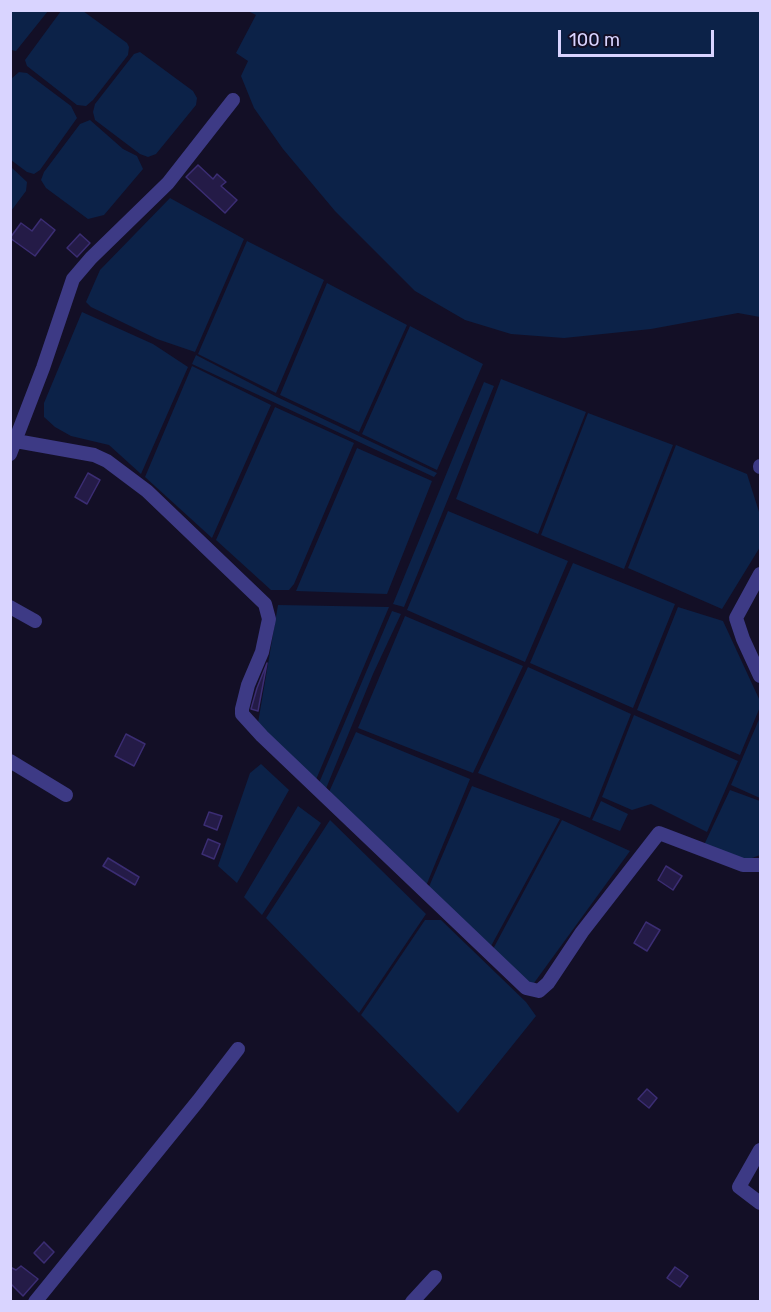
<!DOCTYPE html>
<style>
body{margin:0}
#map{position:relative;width:771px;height:1312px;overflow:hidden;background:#130f26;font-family:Rubik,sans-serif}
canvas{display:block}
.frame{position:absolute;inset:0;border:12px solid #d9d4ff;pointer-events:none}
.scale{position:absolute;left:558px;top:30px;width:156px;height:27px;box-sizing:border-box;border:3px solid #d9d4ff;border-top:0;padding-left:8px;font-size:18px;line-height:21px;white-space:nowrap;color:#d9d4ff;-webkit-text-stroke:4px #130f26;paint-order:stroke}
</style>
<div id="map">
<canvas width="771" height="1312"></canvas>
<div class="frame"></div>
<div class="scale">100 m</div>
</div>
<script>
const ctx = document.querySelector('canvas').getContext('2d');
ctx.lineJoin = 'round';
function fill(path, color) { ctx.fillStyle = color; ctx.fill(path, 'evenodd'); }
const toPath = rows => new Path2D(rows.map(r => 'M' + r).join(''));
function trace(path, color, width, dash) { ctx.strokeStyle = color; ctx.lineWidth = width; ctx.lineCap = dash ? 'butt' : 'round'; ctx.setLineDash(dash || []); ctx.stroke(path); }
fill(toPath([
 [10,11,48,11,16,51,11,50],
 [61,11,83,11,127,43,129,47,128,55,93,100,86,106,77,105,27,66,25,60],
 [248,11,760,11,760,317,738,313,651,329,564,338,511,334,465,320,415,291,335,211,283,149,254,108,241,76,248,61,236,53,256,15],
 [140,52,193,91,197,98,196,105,156,154,148,157,140,154,95,120,93,112,95,104,134,54],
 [19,72,27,73,71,106,77,118,40,170,34,174,27,172,11,160,11,79],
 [90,120,123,149,137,156,143,169,104,215,88,219,46,188,41,180,44,172,80,124],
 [11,167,27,182,26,191,11,211],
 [170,198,244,239,195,352,157,339,91,307,86,302,100,270],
 [247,241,324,280,276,393,198,354],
 [327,283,407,325,359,432,280,395],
 [82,312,153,344,188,367,141,474,109,445,71,436,55,427,44,417,44,403],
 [410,326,483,364,437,470,362,434],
 [196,355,277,397,437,473,434,477,192,364],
 [192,366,271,405,212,538,145,477],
 [501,379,586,412,538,534,456,499],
 [484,382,494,386,404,607,393,604],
 [275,407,354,443,294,584,289,590,271,590,216,540],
 [588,413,673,445,624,569,541,535],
 [676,445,747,474,760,515,760,547,722,609,628,568],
 [357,448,432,481,387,594,296,591],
 [448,511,568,561,525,662,407,610],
 [573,563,675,604,633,708,530,663],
 [278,605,389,607,315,782,258,723],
 [678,607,723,621,760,701,760,707,740,755,637,710],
 [392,611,401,614,373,674,325,791,319,783],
 [405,616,523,666,473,773,358,728],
 [528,667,631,714,590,818,478,773],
 [634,715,738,761,707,832,651,804,632,810,602,797],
 [760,717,760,798,731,785],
 [356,732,470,779,426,886,329,792],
 [261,764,289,790,237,883,218,866,250,773],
 [472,786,560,819,490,948,428,889],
 [730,790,760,801,760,855,744,861,704,845],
 [601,801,628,814,620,831,592,820],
 [298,806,321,823,262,915,244,897],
 [330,820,426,914,359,1013,266,918],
 [562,820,630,851,534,983,528,984,492,951],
 [425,920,441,920,526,1002,536,1016,458,1113,361,1015]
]), '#0c2248');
const building = toPath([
 [198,165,213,179,217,174,226,182,221,186,237,200,225,213,186,177,198,165],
 [41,219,55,230,35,256,10,238,21,223,32,231,41,219],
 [80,234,90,243,77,257,67,248,80,234],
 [88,473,100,480,87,504,75,497,88,473],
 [267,663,258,711,251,709,257,688,267,663],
 [126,734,145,744,134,766,115,756,126,734],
 [209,812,222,816,217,830,204,825,209,812],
 [208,839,220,844,214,859,202,854,208,839],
 [108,858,139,877,135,885,103,866,108,858],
 [666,866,682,876,673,890,658,880,666,866],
 [646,922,660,930,647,951,634,943,646,922],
 [647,1089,657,1098,649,1108,638,1099,647,1089],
 [44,1242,54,1252,44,1263,34,1253,44,1242],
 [21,1266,38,1279,23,1296,10,1283,10,1267,16,1270,21,1266],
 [675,1267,688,1276,680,1287,667,1278,675,1267]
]);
fill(building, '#241b47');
trace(building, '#3b2d73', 1.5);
trace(toPath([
 [16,441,94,455,107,461,147,491,265,604,269,619,262,652,248,685,242,709,242,714,262,736,526,988,539,991,548,983,582,932,659,833,743,865,760,865],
 [10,454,43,368,73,279,91,258,168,183,233,100],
 [760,466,760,467],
 [760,574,736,618,743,639,760,676],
 [10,607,35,621],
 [10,761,66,795],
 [760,1150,739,1187,760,1203],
 [35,1302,198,1101,238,1049],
 [412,1302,435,1277]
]), '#3d3a85', 14);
</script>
